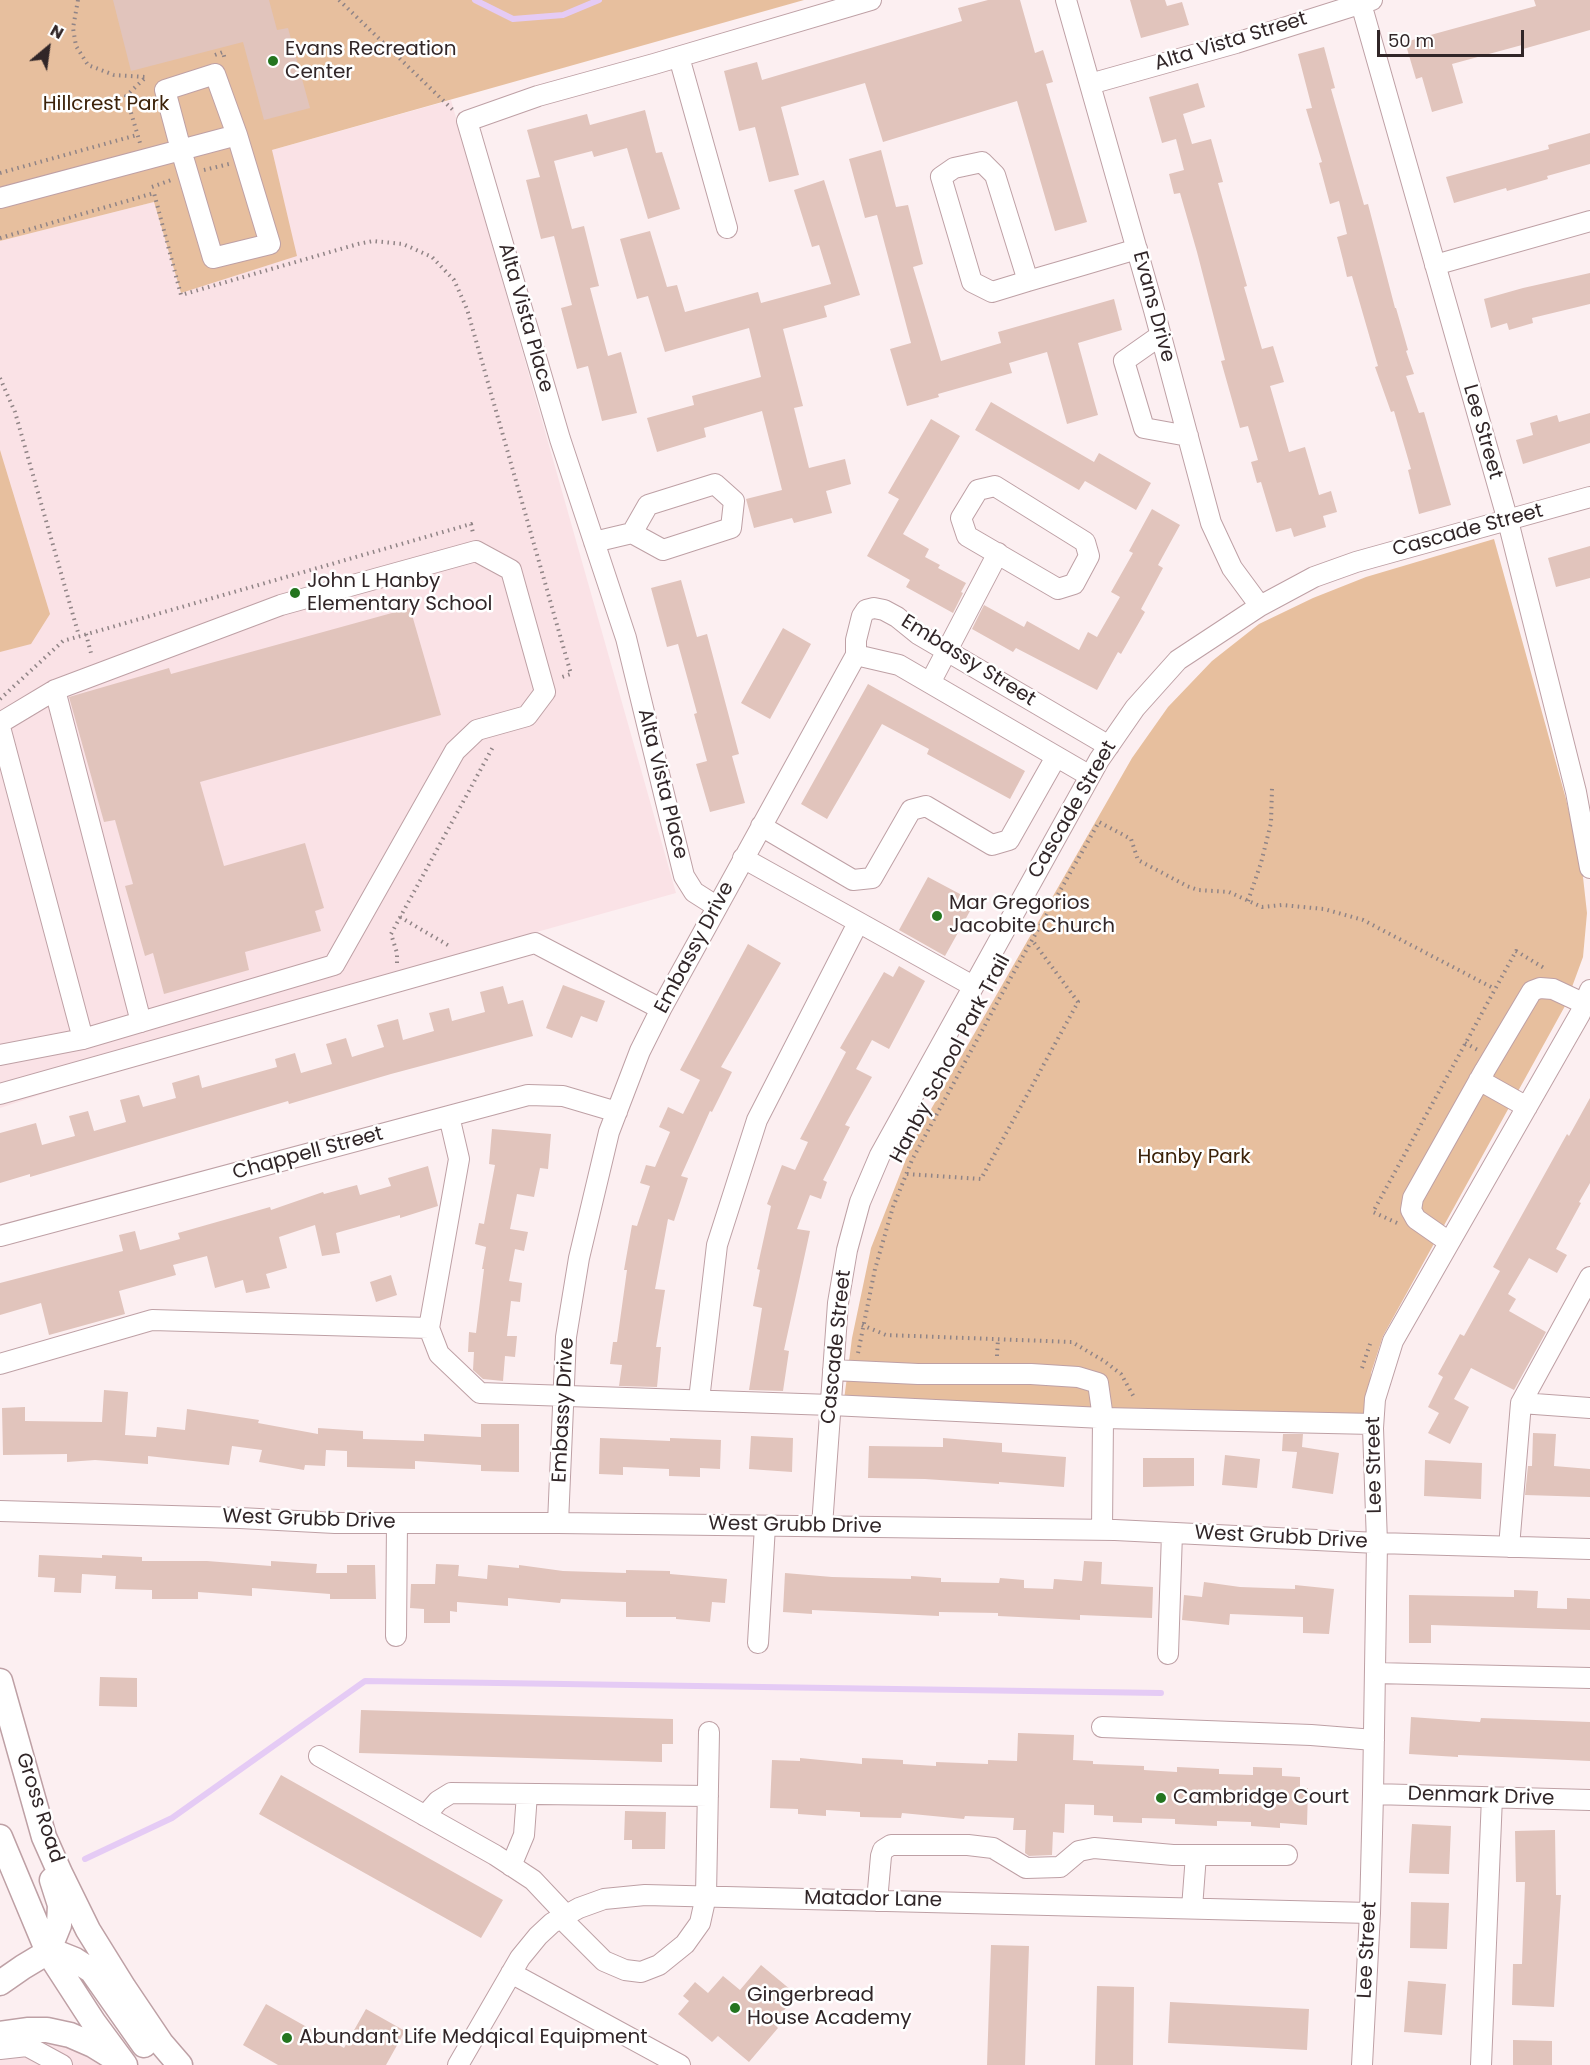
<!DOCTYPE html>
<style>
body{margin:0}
#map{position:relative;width:1590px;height:2065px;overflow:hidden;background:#fceff1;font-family:Poppins,sans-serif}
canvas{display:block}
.north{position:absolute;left:18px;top:18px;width:60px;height:60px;-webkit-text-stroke:4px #fff;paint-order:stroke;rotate:29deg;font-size:16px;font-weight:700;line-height:24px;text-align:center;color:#312628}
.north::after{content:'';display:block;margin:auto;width:21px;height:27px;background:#312628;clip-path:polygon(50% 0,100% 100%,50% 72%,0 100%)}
.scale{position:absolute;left:1377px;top:30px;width:147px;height:27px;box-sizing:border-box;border:3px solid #312628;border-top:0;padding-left:8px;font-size:18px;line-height:21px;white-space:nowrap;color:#312628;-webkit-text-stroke:4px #fff;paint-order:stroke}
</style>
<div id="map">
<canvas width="1590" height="2065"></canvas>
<div class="north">N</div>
<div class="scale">50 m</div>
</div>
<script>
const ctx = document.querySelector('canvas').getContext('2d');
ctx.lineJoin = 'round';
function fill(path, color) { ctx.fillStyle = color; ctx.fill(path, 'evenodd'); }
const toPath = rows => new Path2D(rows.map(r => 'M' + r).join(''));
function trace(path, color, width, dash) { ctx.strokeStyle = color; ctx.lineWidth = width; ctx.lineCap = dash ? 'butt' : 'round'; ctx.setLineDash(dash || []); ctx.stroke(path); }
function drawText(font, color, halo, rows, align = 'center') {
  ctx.font = font + ' Poppins,sans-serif'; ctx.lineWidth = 5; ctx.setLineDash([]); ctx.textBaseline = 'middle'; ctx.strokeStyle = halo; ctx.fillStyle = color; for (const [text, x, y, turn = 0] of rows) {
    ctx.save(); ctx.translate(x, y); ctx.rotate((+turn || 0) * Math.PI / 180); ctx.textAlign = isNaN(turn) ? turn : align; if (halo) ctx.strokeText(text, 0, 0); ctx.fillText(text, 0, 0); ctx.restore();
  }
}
fill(toPath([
 [451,100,676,893,519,937,0,1108,0,241,154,202,181,293,272,150],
 [38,2037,80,2047,115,2065,0,2065,0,2053]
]), '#fae2e6');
fill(toPath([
 [0,0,804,0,272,150,297,256,181,293,154,202,0,241],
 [0,450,50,614,31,644,0,652],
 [1494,539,1566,799,1582,868,1587,913,1583,957,1565,1006,1383,1336,1371,1373,1368,1418,844,1400,852,1338,871,1248,914,1139,1132,758,1168,707,1212,661,1259,624,1313,598,1366,577]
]), '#e7bf9e');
trace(toPath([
 [475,0,513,19,563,15,599,0],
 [85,1859,172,1818,365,1681,1161,1693]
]), '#e5cbf5', 6);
fill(toPath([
 [113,0,269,0,277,30,288,28,310,108,264,120,243,42,131,71],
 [988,0,1020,0,1035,53,1043,50,1053,82,1046,84,1087,222,1055,231,1017,101,883,142,865,83,781,107,799,175,769,182,755,127,739,131,724,71,757,62,762,80,962,21,958,8],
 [1130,0,1165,0,1167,6,1182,2,1189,25,1141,38],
 [1534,0,1590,0,1590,30,1523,49,1522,45,1452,64,1463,103,1432,112,1422,77,1416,79,1405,42,1536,6],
 [1324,47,1335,88,1331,89,1364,205,1368,204,1395,308,1396,308,1408,350,1406,351,1414,374,1406,376,1419,413,1424,412,1451,505,1419,514,1408,470,1411,469,1394,411,1391,412,1375,367,1378,366,1352,276,1347,277,1343,260,1337,237,1347,234,1339,201,1330,204,1319,163,1322,162,1306,109,1312,108,1298,54],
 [1198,83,1205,107,1183,114,1192,144,1211,139,1223,182,1218,183,1247,286,1244,287,1262,349,1273,346,1284,382,1270,386,1289,452,1305,447,1319,495,1331,491,1337,512,1323,516,1326,527,1294,537,1291,528,1276,532,1261,482,1257,483,1251,462,1258,460,1248,426,1240,428,1221,361,1225,360,1197,252,1180,193,1174,194,1169,174,1184,170,1176,139,1162,143,1149,97],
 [645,110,656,153,662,152,680,209,648,219,627,148,594,157,592,151,554,161,572,229,584,226,599,286,590,288,608,356,621,352,637,413,602,421,588,366,577,369,561,308,572,305,554,236,541,239,526,180,540,177,527,130,587,114,590,125],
 [1590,133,1590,164,1547,176,1548,179,1507,191,1506,188,1454,203,1446,177,1549,149,1548,145],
 [881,150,896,207,908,205,923,264,913,267,941,361,1001,343,998,332,1114,299,1122,330,1078,343,1098,415,1067,424,1047,352,1009,363,1012,373,938,394,939,397,907,406,890,349,911,343,877,215,865,218,849,159],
 [824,180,860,295,824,306,827,317,783,329,803,406,794,408,809,468,845,459,851,484,826,491,832,513,794,523,792,518,754,528,746,499,782,490,762,411,704,428,706,437,657,452,647,418,694,405,692,396,761,377,749,328,665,352,648,296,637,299,620,239,650,231,667,287,677,285,685,312,758,292,761,303,831,284,819,245,812,247,794,190],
 [1590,273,1590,304,1532,318,1533,323,1509,330,1507,323,1491,328,1484,299,1523,288],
 [991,402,1094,462,1099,453,1151,483,1136,510,1085,481,1079,490,975,430],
 [1590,413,1590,443,1523,464,1516,440,1533,435,1530,423,1557,415,1559,422],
 [931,419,960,436,903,534,929,549,925,557,940,565,938,568,966,583,961,592,963,593,953,613,906,587,910,580,867,556,899,499,888,493],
 [1152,509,1180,525,1158,565,1163,568,1141,609,1145,612,1121,654,1118,652,1097,690,1016,648,1013,652,972,629,984,605,1024,627,1027,621,1079,650,1088,632,1097,637,1120,597,1111,592,1133,553,1129,551],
 [1590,546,1590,578,1556,587,1548,558],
 [681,580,697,637,707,634,739,754,732,756,745,803,710,812,696,764,707,761,694,714,697,713,678,644,667,647,651,588],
 [410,608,441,715,200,782,224,866,305,843,324,908,315,911,321,931,245,952,249,970,164,994,153,953,145,956,125,886,133,884,115,820,104,822,69,697,169,668,171,674],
 [783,628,811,644,770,719,741,703],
 [868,684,1025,771,1010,799,927,754,929,749,882,724,827,819,801,804],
 [928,877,975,902,945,956,899,930],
 [748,944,781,963,721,1067,732,1072,712,1112,710,1111,681,1176,688,1178,674,1221,668,1219,655,1289,665,1290,656,1347,661,1347,657,1387,619,1386,622,1365,610,1364,613,1342,617,1342,627,1270,624,1270,632,1225,637,1226,650,1186,640,1183,646,1165,655,1167,670,1132,659,1127,668,1107,683,1114,700,1080,680,1070],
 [899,966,925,981,889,1049,872,1040,856,1069,872,1077,845,1125,850,1127,823,1180,827,1182,821,1199,810,1195,797,1229,810,1231,784,1350,789,1351,783,1391,749,1390,762,1308,753,1306,760,1270,757,1269,771,1206,767,1204,782,1165,795,1170,808,1142,800,1139,846,1052,840,1048,884,972,893,977],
 [563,985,605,1001,597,1022,581,1016,572,1038,546,1028],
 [503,986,508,1004,523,1000,533,1036,391,1074,289,1104,288,1101,30,1177,30,1174,0,1183,0,1133,36,1123,42,1145,75,1136,69,1116,88,1111,94,1131,126,1122,120,1100,139,1095,143,1107,176,1098,172,1083,199,1075,202,1088,277,1067,275,1059,295,1053,301,1073,332,1064,326,1044,346,1038,352,1057,384,1047,377,1025,398,1019,403,1040,434,1031,429,1013,449,1008,452,1021,485,1012,480,992],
 [1590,1098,1590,1183,1579,1202,1581,1203,1556,1249,1567,1255,1557,1273,1529,1258,1508,1294,1516,1299,1509,1311,1546,1332,1514,1390,1471,1368,1454,1399,1469,1407,1450,1444,1428,1433,1439,1413,1428,1407,1443,1377,1438,1374,1460,1334,1464,1336,1500,1271,1493,1267,1567,1134,1569,1136],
 [492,1129,551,1134,548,1169,540,1168,534,1197,517,1194,510,1229,528,1232,524,1251,515,1249,509,1281,522,1283,520,1302,511,1301,507,1336,517,1336,515,1357,505,1356,503,1381,483,1379,473,1370,474,1352,468,1352,469,1332,476,1333,484,1269,482,1269,486,1247,475,1244,479,1223,484,1224,495,1165,489,1164],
 [428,1166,438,1206,400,1218,400,1215,336,1233,340,1253,322,1256,315,1225,279,1237,287,1268,266,1274,270,1288,246,1293,243,1280,215,1288,207,1256,173,1265,176,1275,119,1291,125,1314,49,1335,41,1303,0,1315,0,1283,123,1251,119,1235,135,1231,140,1250,180,1239,178,1233,270,1207,271,1210,323,1192,324,1194,357,1185,360,1195,391,1186,388,1178],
 [391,1275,397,1295,376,1302,370,1282],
 [104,1390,128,1392,125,1435,156,1437,157,1427,185,1430,187,1409,259,1420,258,1423,318,1434,318,1428,363,1431,363,1439,424,1441,424,1434,481,1437,481,1424,519,1424,519,1472,481,1471,481,1465,415,1461,415,1469,347,1467,347,1451,326,1450,325,1466,305,1465,304,1470,259,1462,262,1450,232,1446,229,1465,148,1456,148,1464,95,1460,67,1462,67,1454,3,1455,2,1408,25,1407,25,1421,102,1422],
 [1533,1433,1556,1434,1554,1466,1590,1469,1590,1497,1525,1495,1528,1466,1532,1466],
 [1283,1434,1303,1434,1302,1447,1339,1453,1333,1494,1292,1488,1297,1452,1282,1451],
 [751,1436,793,1438,792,1472,749,1469],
 [600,1438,670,1441,670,1438,721,1440,720,1469,700,1468,700,1477,669,1476,669,1469,623,1467,623,1475,599,1474],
 [943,1438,1002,1443,1002,1452,1066,1457,1064,1487,999,1482,999,1484,925,1479,868,1478,869,1446,943,1447],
 [1225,1455,1260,1459,1257,1488,1222,1485],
 [1143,1458,1194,1458,1194,1486,1143,1487],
 [1425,1460,1482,1463,1481,1499,1424,1496],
 [39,1555,102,1558,102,1555,142,1557,142,1561,207,1561,271,1566,271,1561,317,1564,316,1573,347,1573,347,1565,375,1565,376,1599,330,1599,330,1594,252,1588,252,1596,198,1592,198,1599,152,1599,152,1590,115,1589,116,1576,82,1574,81,1593,54,1592,55,1578,38,1577],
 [1084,1561,1102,1562,1101,1584,1153,1587,1152,1618,1080,1615,1080,1620,998,1616,998,1613,939,1612,939,1616,812,1610,812,1614,783,1612,785,1573,832,1577,911,1579,911,1576,941,1578,941,1582,999,1583,1000,1578,1024,1580,1024,1588,1053,1589,1054,1579,1082,1581],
 [436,1564,459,1565,458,1576,487,1579,488,1565,519,1568,519,1565,563,1571,626,1573,626,1570,670,1571,670,1574,727,1579,725,1603,712,1602,710,1622,676,1619,676,1617,626,1617,626,1602,561,1599,560,1603,508,1598,508,1606,457,1602,457,1612,450,1611,450,1623,424,1623,424,1609,410,1608,411,1584,435,1584],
 [1204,1582,1240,1587,1295,1589,1295,1585,1334,1589,1329,1634,1303,1633,1303,1617,1230,1614,1229,1625,1182,1620,1184,1595,1202,1597],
 [1514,1590,1538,1591,1537,1608,1567,1609,1567,1598,1590,1599,1590,1630,1431,1625,1431,1643,1409,1643,1409,1595,1514,1597],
 [100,1677,137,1678,137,1707,99,1706],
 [361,1710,673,1719,673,1744,662,1744,662,1762,359,1753],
 [1411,1717,1480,1722,1481,1718,1590,1722,1590,1761,1458,1755,1458,1757,1409,1754],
 [1018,1733,1074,1735,1073,1760,1093,1761,1093,1764,1144,1766,1144,1770,1177,1772,1177,1767,1219,1769,1219,1774,1253,1775,1253,1767,1282,1768,1282,1776,1300,1777,1300,1788,1308,1788,1307,1825,1280,1823,1280,1828,1251,1826,1251,1822,1217,1821,1217,1826,1175,1824,1175,1819,1142,1818,1142,1823,1113,1822,1113,1816,1094,1815,1094,1805,1065,1804,1064,1833,1053,1832,1052,1855,1029,1856,1025,1853,1026,1830,1013,1830,1014,1818,965,1816,964,1819,902,1813,901,1818,860,1817,860,1812,826,1810,826,1816,798,1814,798,1809,770,1808,772,1760,800,1761,800,1758,862,1764,862,1758,903,1760,903,1764,936,1766,936,1762,988,1764,988,1760,1017,1761],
 [281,1775,503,1900,481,1938,259,1814],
 [625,1811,666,1812,665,1849,632,1849,632,1840,624,1840],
 [1412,1824,1451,1826,1449,1874,1409,1873],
 [1555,1830,1556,1895,1561,1895,1554,2007,1512,2005,1513,1964,1522,1964,1525,1882,1516,1882,1515,1831],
 [1411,1902,1449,1903,1447,1949,1410,1948],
 [991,1945,1029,1946,1025,2065,987,2065],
 [761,1965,797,1995,773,2023,778,2028,749,2062,718,2036,712,2042,678,2014,689,2001,683,1996,695,1982,708,1993,723,1976,740,1990],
 [1408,1981,1446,1984,1442,2035,1404,2032],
 [1097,1986,1134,1987,1133,2065,1095,2065],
 [1170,2002,1309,2009,1307,2050,1168,2043],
 [266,2004,344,2048,366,2009,405,2031,386,2065,278,2065,243,2045],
 [1513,2040,1552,2041,1552,2065,1513,2065]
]), '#e1c4bc');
const minor = toPath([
 [1066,0,1154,310,1211,523,1232,568,1260,606],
 [1360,0,1508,521,1576,792,1590,868],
 [679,57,727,228],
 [215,74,237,135,270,244,213,258,181,150,165,90,215,74],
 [1090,84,1236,43,1372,0],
 [0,198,237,135],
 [1435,265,1590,221],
 [1028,281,995,175,982,162,954,168,941,177,972,282,992,292,1028,281,1083,265,1137,249],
 [1161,335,1124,361,1144,428,1188,436],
 [995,486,1085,542,1089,556,1074,584,1058,589,967,536,961,518,978,490,995,486],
 [594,542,632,533,648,505,715,484,734,501,731,528,663,550,632,533],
 [856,655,899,665,1090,776],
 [930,683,998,553],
 [55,690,141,1022],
 [0,723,55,690,281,605,476,551,511,570,545,692,527,716,477,730,455,751,334,965,83,1039,0,1055],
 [0,727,83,1039],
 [761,826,853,880,872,878,911,810,926,806,992,845,1009,840,1056,757],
 [743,858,973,986],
 [716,906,694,892,684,876,626,638,560,439,467,121,538,96,654,64,871,0],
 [1479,1080,1527,1107],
 [0,1094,535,943,661,1009],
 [449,1116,459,1159,429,1328,439,1354,480,1393,831,1405,1103,1418,1373,1424],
 [0,1236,528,1095,563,1096,617,1112],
 [1449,1242,1416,1219,1411,1210,1413,1198,1485,1070,1532,991,1540,988,1553,989,1585,1004],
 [0,1364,152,1320,429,1328],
 [833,1370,918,1374,1031,1374,1078,1377,1098,1383,1103,1418,1102,1530],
 [699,1400,717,1245,757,1120,858,923],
 [1521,1403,1590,1408],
 [0,1511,240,1518,335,1523,558,1523,1115,1530,1377,1543,1590,1549],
 [558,1523,566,1337,579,1258,609,1132,640,1051,661,1009,856,655,856,640,862,616,866,610,874,608,884,610,897,617,918,634,1109,746],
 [822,1526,838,1303,847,1250,860,1202,880,1155,1099,760,1135,708,1178,660,1260,606,1314,577,1356,562,1590,497],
 [1509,1547,1521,1403,1590,1277],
 [396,1636,397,1523],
 [758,1643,765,1526],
 [1168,1654,1172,1533],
 [1375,1673,1590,1678],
 [1102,1727,1311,1735,1374,1740],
 [319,1756,495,1855,533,1880,566,1915],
 [1373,1794,1590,1800],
 [425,1816,438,1801,451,1793,708,1796],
 [511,1866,524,1835,527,1794],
 [877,1901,881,1856,883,1850,891,1845,968,1845,993,1848,1026,1868,1060,1867,1079,1851,1094,1848,1173,1855,1287,1855],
 [1192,1908,1196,1855],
 [561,1918,604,1961,625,1970,641,1972,659,1965,685,1944,700,1923,706,1896,709,1732],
 [511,1973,680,2065],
 [0,2049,27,2046,62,2065],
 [458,2065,520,1958,538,1936,552,1923,579,1908,604,1899,645,1895,1370,1913],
 [1362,2065,1370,1913,1373,1794,1377,1543,1373,1428,1375,1399,1393,1341,1580,1014,1590,990],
 [1481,2065,1492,1797]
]);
const major = toPath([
 [0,1681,44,1837,60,1873,88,1930,124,1988,161,2043,180,2065],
 [0,1837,48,1952,94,2023,125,2065],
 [48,1952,59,1925,60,1905,52,1880],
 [48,1952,60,1954,75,1960,92,1971,144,2045],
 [0,1983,23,1967,48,1952],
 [0,2034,27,2030,47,2030,70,2035,93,2045,114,2058]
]);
trace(minor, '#bea0a5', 22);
trace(major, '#bea0a5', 27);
trace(toPath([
 [78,0,73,28,76,46,88,65,114,75,146,77,126,96,140,143],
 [339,0,453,110],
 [215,55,223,52,225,60],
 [204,170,229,164],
 [0,173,137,135],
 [152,187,171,180],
 [0,238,154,193,181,295,358,244,373,241,403,244,432,257,454,280,467,309,571,674,559,678],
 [0,378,15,412,79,636],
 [86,634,92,657],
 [0,699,63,641,471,524,473,533],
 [1248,901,1261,863,1271,823,1272,788],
 [400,917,451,947],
 [397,963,397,953,391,934,494,745],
 [1465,1043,1478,1050],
 [907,1174,981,1179,1078,1002,1032,940],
 [1397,1223,1373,1212,1516,951,1544,968],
 [862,1325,886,1335,1072,1342,1104,1361,1121,1374,1135,1399],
 [858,1353,875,1269,893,1207,912,1160,1010,979,1099,822,1131,839,1138,860,1187,886,1198,890,1229,892,1262,907,1282,905,1324,909,1363,920,1495,989],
 [997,1356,998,1339],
 [1362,1368,1371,1341]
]), '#908486', 4, [1.5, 4.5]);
trace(minor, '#fff', 20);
trace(major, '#fff', 24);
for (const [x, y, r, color] of [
 [273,61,6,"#24751f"],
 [295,593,6,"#24751f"],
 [937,916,6,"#24751f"],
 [1161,1798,6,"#24751f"],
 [735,2008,6,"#24751f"],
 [287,2038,6,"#24751f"]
]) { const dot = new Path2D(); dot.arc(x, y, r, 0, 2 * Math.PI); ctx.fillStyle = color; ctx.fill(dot); trace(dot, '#fff', 2); }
drawText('20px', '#312628', '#fff', [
 ["Alta Vista Street",1231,42,-17],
 ["Evans Drive",1153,307,75],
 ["Alta Vista Place",525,318,74],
 ["Lee Street",1482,432,74],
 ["Cascade Street",1468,531,-15],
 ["Embassy Street",968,661,32],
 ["Alta Vista Place",662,784,76],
 ["Cascade Street",1073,810,-60],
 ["Embassy Drive",695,948,-62],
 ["Hanby School Park Trail",951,1059,-62],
 ["Chappell Street",308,1154,-15],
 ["Cascade Street",837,1347,-84],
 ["Embassy Drive",564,1410,-87],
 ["Lee Street",1375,1465,-91],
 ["West Grubb Drive",309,1520,2],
 ["West Grubb Drive",795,1526,1],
 ["West Grubb Drive",1281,1538,3],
 ["Denmark Drive",1481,1797,2],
 ["Gross Road",39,1808,72],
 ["Matador Lane",873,1900,1],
 ["Lee Street",1368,1950,-87]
]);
drawText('20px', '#312628', '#fff', [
 ["Evans Recreation",285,50],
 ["Center",285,73],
 ["John L Hanby",307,582],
 ["Elementary School",307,605],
 ["Mar Gregorios",949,904],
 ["Jacobite Church",949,927],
 ["Cambridge Court",1173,1798],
 ["Gingerbread",747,1996],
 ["House Academy",747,2019],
 ["Abundant Life Medqical Equipment",299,2038]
], 'left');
drawText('20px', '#3c2209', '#fff', [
 ["Hillcrest Park",106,105],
 ["Hanby Park",1194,1158]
]);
</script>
